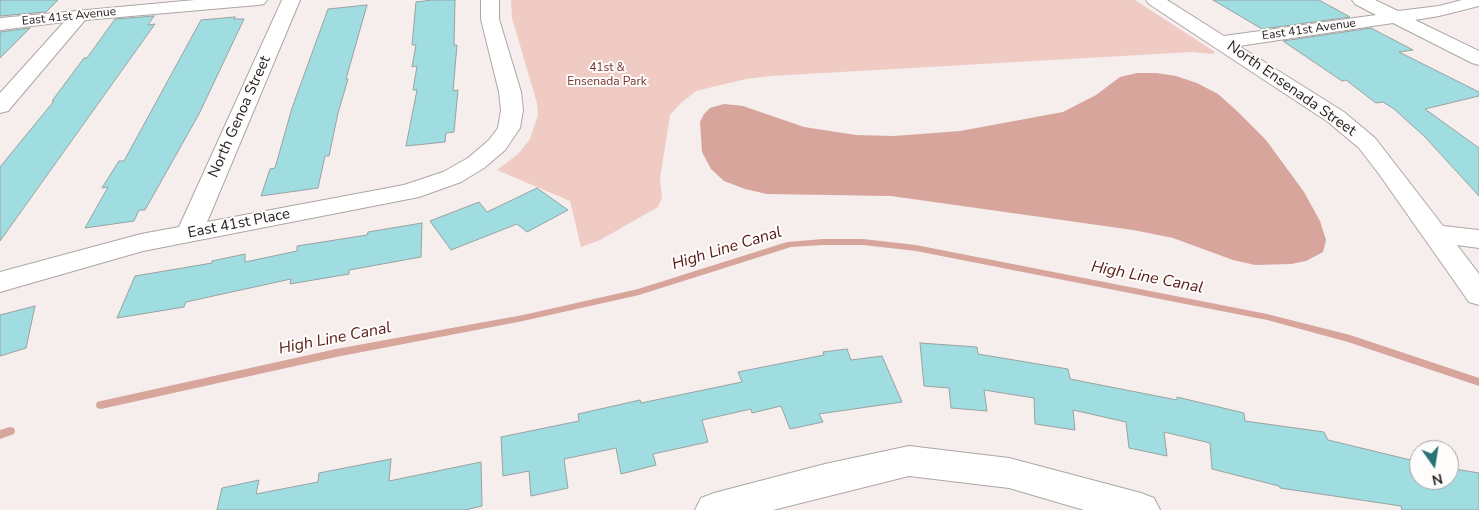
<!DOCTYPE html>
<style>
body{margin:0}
#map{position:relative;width:1479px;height:510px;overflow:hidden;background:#f5eeed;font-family:"Nunito Sans",sans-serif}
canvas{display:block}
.north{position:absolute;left:1409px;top:440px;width:50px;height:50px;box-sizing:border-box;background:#fffcfc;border:1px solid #a7a5a4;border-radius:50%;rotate:167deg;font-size:14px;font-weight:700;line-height:20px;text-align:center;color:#242221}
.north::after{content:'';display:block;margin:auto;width:18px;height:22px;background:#287377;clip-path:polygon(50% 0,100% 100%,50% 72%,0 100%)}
</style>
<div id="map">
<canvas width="1479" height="510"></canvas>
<div class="north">N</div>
</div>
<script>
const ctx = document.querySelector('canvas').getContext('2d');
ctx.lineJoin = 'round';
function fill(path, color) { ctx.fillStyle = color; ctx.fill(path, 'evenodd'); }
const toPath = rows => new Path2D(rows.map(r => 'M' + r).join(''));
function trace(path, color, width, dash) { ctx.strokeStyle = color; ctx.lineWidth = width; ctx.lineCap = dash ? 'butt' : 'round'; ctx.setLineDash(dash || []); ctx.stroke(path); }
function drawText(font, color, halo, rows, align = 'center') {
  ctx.font = font + ' "Nunito Sans",sans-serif'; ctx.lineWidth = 4; ctx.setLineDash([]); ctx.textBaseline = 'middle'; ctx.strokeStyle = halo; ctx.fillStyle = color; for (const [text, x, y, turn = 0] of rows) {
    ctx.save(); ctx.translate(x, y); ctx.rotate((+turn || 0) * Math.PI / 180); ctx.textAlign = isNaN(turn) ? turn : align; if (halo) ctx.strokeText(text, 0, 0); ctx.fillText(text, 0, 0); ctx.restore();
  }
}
fill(toPath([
 [511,0,1135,0,1215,52,1213,54,1192,52,771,76,746,79,696,91,681,103,670,115,660,179,662,198,658,207,600,240,581,247,570,201,497,170,518,154,530,139,538,115,537,103,512,18]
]), '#efcbc4');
fill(toPath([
 [1137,73,1156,73,1176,76,1197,83,1218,94,1237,111,1266,140,1304,192,1320,221,1326,240,1323,252,1306,261,1291,264,1255,265,1233,260,1173,238,1133,230,891,196,767,194,745,189,724,181,711,169,702,152,700,122,704,114,710,108,724,104,743,106,804,127,856,135,894,136,960,131,1063,112,1096,95,1120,77]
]), '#d8a59c');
fill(toPath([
 [823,239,863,239,916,245,1267,314,1350,335,1479,378,1479,386,1348,342,1267,320,916,251,863,245,823,245,791,247,639,295,523,321,336,357,101,409,97,408,96,405,97,402,101,401,336,349,523,315,638,289,787,242,823,239],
 [10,427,14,428,15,431,14,434,0,439,0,430,10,427]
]), '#d8a59c');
const building = toPath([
 [0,0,58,0,46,12,0,16,0,0],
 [432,0,455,0,454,45,457,45,453,91,458,90,454,132,446,133,445,142,406,146,417,90,413,90,417,66,412,67,416,45,412,45,416,2,432,0],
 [1213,0,1319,0,1350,17,1262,29,1213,0],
 [367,5,346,79,348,79,338,113,329,156,325,156,318,188,261,196,270,169,275,168,292,108,328,9,367,5],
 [154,16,148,25,155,24,0,241,0,167,54,101,52,101,84,58,87,58,115,19,154,16],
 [235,17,234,19,244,19,199,114,145,210,139,210,134,221,85,228,108,187,102,188,119,161,124,161,201,20,235,17],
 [30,28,0,58,0,32,30,28],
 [1371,28,1413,50,1399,52,1479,92,1479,96,1425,109,1479,148,1479,196,1425,137,1394,109,1383,102,1376,103,1346,80,1342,81,1283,41,1371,28],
 [537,188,568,210,527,232,517,224,451,250,430,221,479,202,487,212,537,188],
 [422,223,421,257,349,270,349,274,290,284,291,279,186,302,184,307,117,318,135,276,212,263,212,261,245,254,245,262,297,251,297,246,367,235,368,232,422,223],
 [35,306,26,348,0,356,0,315,35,306],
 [920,343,977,347,978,354,1068,369,1070,379,1177,400,1177,397,1244,413,1245,421,1324,432,1328,440,1419,462,1419,480,1449,480,1449,468,1479,473,1479,510,1402,510,1401,506,1280,488,1279,486,1212,469,1210,443,1164,432,1167,456,1129,448,1126,422,1073,410,1075,430,1035,424,1034,398,984,390,987,411,951,408,949,388,924,386,920,343],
 [847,349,851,360,882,356,902,402,819,414,823,422,790,429,781,406,752,413,751,409,702,420,708,442,653,454,656,465,621,474,616,448,564,459,568,488,531,496,529,471,503,476,501,437,579,421,578,414,640,400,641,403,742,382,738,372,824,355,823,352,847,349],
 [391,459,389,481,481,462,482,506,465,510,217,510,222,488,259,480,256,494,318,482,319,473,391,459]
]);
fill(building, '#a0dde0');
trace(building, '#9aa1a1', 1);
const minor = toPath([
 [195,0,267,0,264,4,258,5,85,20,8,111,0,113,0,93,64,22,0,30,0,18,195,0],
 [282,0,300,0,207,222,404,185,443,172,468,158,489,140,498,128,501,110,499,92,481,19,481,0,499,0,499,19,521,92,523,110,520,128,505,150,484,168,461,182,419,197,143,251,0,292,0,272,141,234,179,227,282,0],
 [1146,0,1167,0,1224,36,1376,15,1355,4,1352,0,1375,0,1398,11,1439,6,1462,0,1479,0,1479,6,1439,16,1415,20,1479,51,1479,65,1472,63,1393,23,1239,46,1344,112,1375,138,1443,226,1479,230,1479,248,1457,245,1479,274,1479,305,1469,302,1379,174,1359,148,1328,122,1149,4,1146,0],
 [909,446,1009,458,1141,493,1154,498,1160,510,1084,510,1009,488,909,476,773,510,695,510,701,498,714,493,825,464,909,446]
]);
trace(minor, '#ada6a5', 2);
fill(minor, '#fff');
drawText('12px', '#242221', '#fffcfc', [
 ["East 41st Avenue",69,17,-6],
 ["East 41st Avenue",1309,30,-8]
]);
drawText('12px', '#74342c', '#fffcfc', [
 ["41st &",607,68],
 ["Ensenada Park",607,82]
]);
drawText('15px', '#242221', '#fffcfc', [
 ["North Ensenada Street",1291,89,35],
 ["North Genoa Street",240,117,-66],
 ["East 41st Place",239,224,-11]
]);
drawText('italic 16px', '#561913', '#fffcfc', [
 ["High Line Canal",727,249,-17],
 ["High Line Canal",1147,278,11],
 ["High Line Canal",335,339,-11]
]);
</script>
